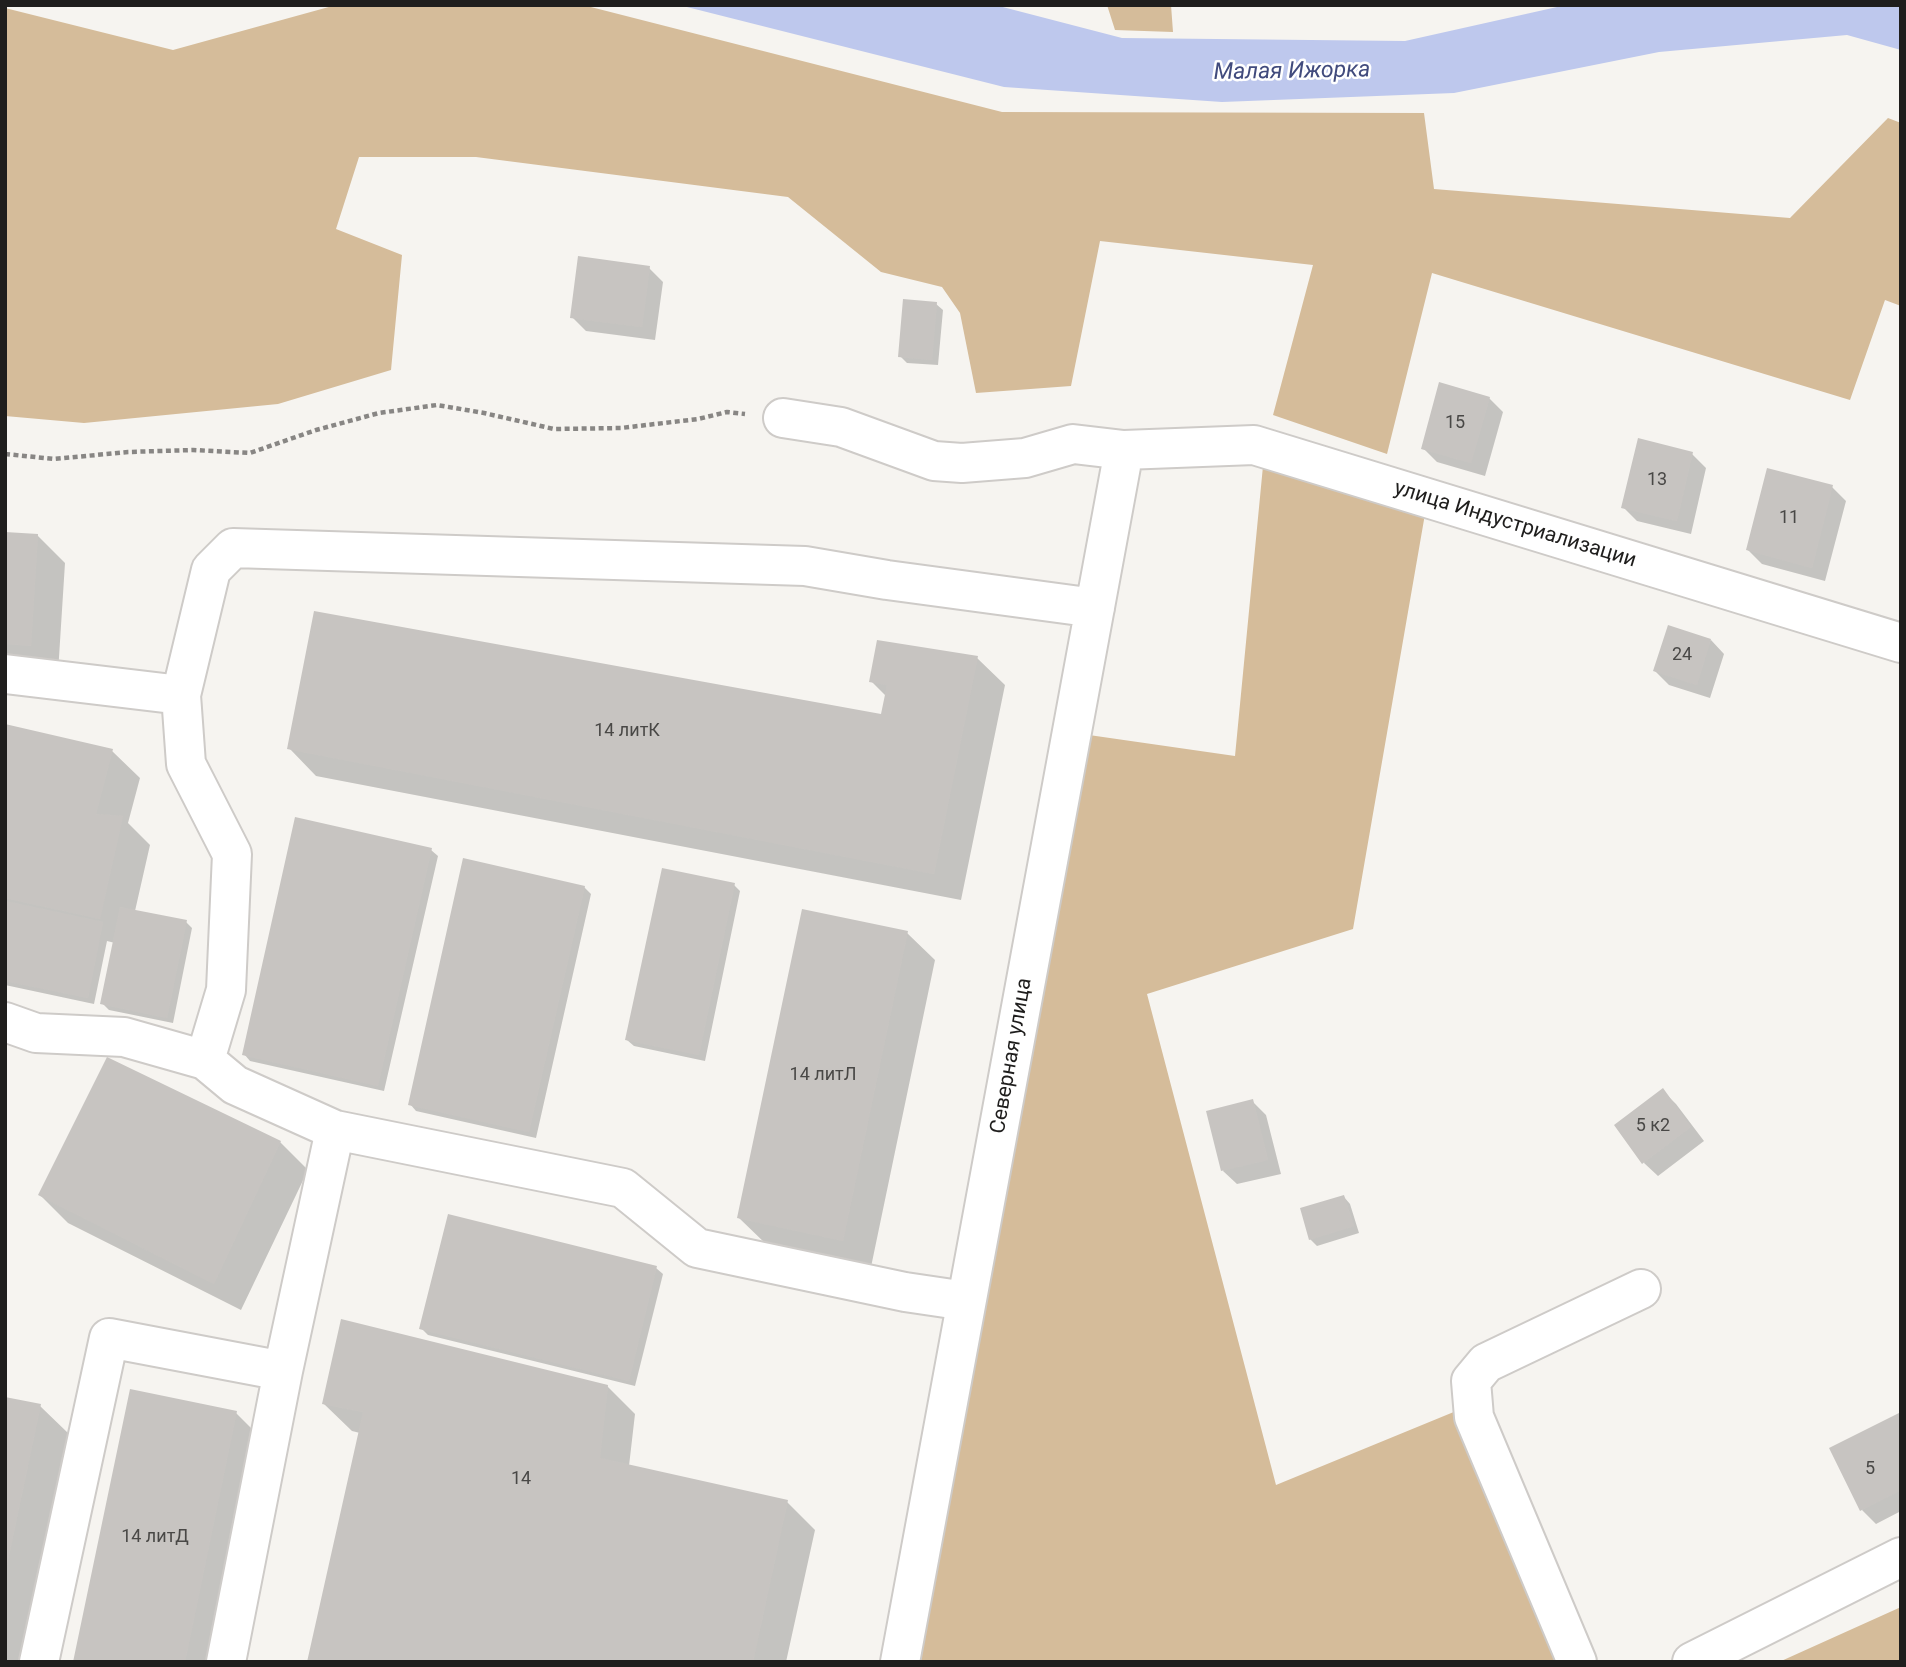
<!DOCTYPE html>
<meta charset="utf-8">
<style>
body{margin:0}
#map{position:relative;width:1906px;height:1667px;overflow:hidden;background:#f6f4f0;font-family:Roboto,sans-serif}
canvas{display:block}
.frame{position:absolute;inset:0;border:7px solid #1f1e1d;pointer-events:none}
</style>
<div id="map">
<canvas width="1906" height="1667"></canvas>
<div class="frame"></div>
</div>
<script>
const ctx = document.querySelector('canvas').getContext('2d');
ctx.lineJoin = 'round';
function fill(path, color) { ctx.fillStyle = color; ctx.fill(path, 'evenodd'); }
const toPath = rows => new Path2D(rows.map(r => 'M' + r).join(''));
function trace(path, color, width, dash) { ctx.strokeStyle = color; ctx.lineWidth = width; ctx.lineCap = dash ? 'butt' : 'round'; ctx.setLineDash(dash || []); ctx.stroke(path); }
function drawText(font, color, halo, rows, align = 'center') {
  ctx.font = font + ' Roboto,sans-serif'; ctx.lineWidth = 5; ctx.setLineDash([]); ctx.textBaseline = 'middle'; ctx.strokeStyle = halo; ctx.fillStyle = color; for (const [text, x, y, turn = 0] of rows) {
    ctx.save(); ctx.translate(x, y); ctx.rotate((+turn || 0) * Math.PI / 180); ctx.textAlign = isNaN(turn) ? turn : align; if (halo) ctx.strokeText(text, 0, 0); ctx.fillText(text, 0, 0); ctx.restore();
  }
}
fill(toPath([
 [336,5,583,5,1002,112,1424,113,1434,189,1790,218,1888,118,1901,123,1901,306,1885,300,1850,400,1432,273,1387,454,1273,415,1313,265,1100,241,1071,386,976,393,960,313,942,287,881,272,788,197,476,157,359,157,336,229,402,255,391,370,278,404,84,423,5,416,5,8,173,50],
 [1107,5,1171,5,1173,32,1115,30],
 [1263,466,1425,514,1353,929,1147,994,1276,1485,1461,1409,1590,1662,920,1662,1089,735,1235,756],
 [1901,1607,1901,1662,1779,1662]
]), '#d5bc9a');
fill(toPath([
 [679,5,995,5,1122,38,1405,41,1566,5,1901,5,1901,50,1847,35,1659,52,1454,93,1222,102,1004,87]
]), '#bec8ed');
fill(toPath([
 [649,268,663,282,655,340,586,331,572,317],
 [936,304,943,310,938,365,907,363,900,356],
 [1489,398,1503,412,1485,476,1437,462,1423,448],
 [1692,454,1706,468,1691,534,1637,521,1623,507],
 [1832,487,1846,501,1825,581,1762,564,1748,550],
 [5,533,37,535,65,563,58,673,5,670],
 [1711,640,1724,654,1710,698,1669,685,1655,671],
 [977,658,1005,685,961,900,316,776,289,748,883,716,886,696,871,681],
 [5,726,112,751,140,778,128,823,150,845,135,911,186,922,192,928,173,1023,109,1010,102,1003,115,943,107,941,94,1004,5,985],
 [431,850,438,856,384,1091,250,1061,244,1054],
 [734,885,740,891,705,1061,634,1046,627,1040],
 [584,887,591,894,536,1138,416,1111,410,1104],
 [907,933,935,960,871,1267,767,1245,739,1218],
 [1662,1090,1676,1104,1704,1141,1658,1176,1644,1163],
 [1252,1101,1266,1115,1281,1174,1237,1184,1223,1171],
 [280,1142,308,1170,241,1310,68,1223,40,1195],
 [1344,1197,1350,1204,1359,1233,1317,1246,1310,1239],
 [656,1268,663,1274,635,1386,428,1335,421,1328],
 [607,1386,635,1414,629,1466,787,1502,815,1530,786,1662,309,1662,360,1433,352,1431,324,1404],
 [5,1398,40,1406,68,1433,20,1662,5,1662],
 [236,1413,264,1441,217,1662,75,1662],
 [1901,1415,1901,1511,1876,1524,1862,1510]
]), '#0003');
fill(toPath([
 [578,256,650,266,642,327,570,318],
 [903,299,937,302,932,360,898,357],
 [1439,382,1490,397,1471,463,1421,449],
 [1638,438,1693,452,1677,521,1621,508],
 [1767,468,1833,485,1812,568,1746,550],
 [5,532,38,534,31,646,5,644],
 [314,611,881,714,887,685,869,682,877,640,978,656,934,874,287,749],
 [1668,625,1711,639,1697,685,1653,671],
 [5,724,113,749,96,814,123,816,100,919,5,898],
 [295,817,432,848,378,1086,242,1055],
 [463,858,585,886,529,1132,408,1105],
 [662,868,735,883,699,1055,625,1040],
 [5,901,103,922,88,998,5,981],
 [120,907,187,920,167,1018,100,1004],
 [802,909,908,931,843,1241,737,1218],
 [107,1057,281,1141,214,1284,38,1195],
 [1663,1088,1691,1127,1642,1164,1614,1125],
 [1253,1099,1268,1160,1221,1171,1206,1111],
 [1344,1195,1354,1226,1309,1240,1300,1208],
 [448,1214,657,1266,629,1381,419,1329],
 [341,1319,608,1385,600,1458,788,1500,753,1662,307,1662,363,1412,322,1404],
 [130,1389,237,1411,185,1662,73,1662],
 [5,1397,41,1404,6,1570,5,1569],
 [1901,1412,1901,1490,1860,1511,1829,1448]
]), '#c7c4c1');
const minor = toPath([
 [783,418,841,427,934,461,962,463,1025,458,1073,444,1124,450,1254,445,1901,643],
 [5,674,181,695],
 [5,1022,36,1033,124,1037,205,1060],
 [966,1301,905,1292,697,1248,623,1188,335,1130,235,1085,205,1060,226,990,232,854,186,764,181,695,211,570,233,548,805,566,887,580,1095,608],
 [39,1662,109,1338,283,1371],
 [226,1662,283,1371,335,1130],
 [900,1662,1124,450],
 [1577,1662,1474,1417,1471,1381,1486,1363,1641,1289],
 [1692,1662,1901,1557]
]);
trace(minor, '#cecbc8', 42);
trace(toPath([
 [5,454,54,459,128,452,193,450,250,453,316,430,379,413,437,405,484,413,554,429,621,428,698,419,727,412,745,414]
]), '#888684', 4.5, [5, 3.5]);
trace(minor, '#fff', 38);
drawText('18px', '#494846', null, [
 ["15",1455,423],
 ["13",1657,480],
 ["11",1789,518],
 ["24",1682,655],
 ["14 литК",627,731],
 ["14 литЛ",823,1075],
 ["5 к2",1653,1126],
 ["5",1870,1469],
 ["14",521,1479],
 ["14 литД",155,1537]
]);
drawText('21px', '#1f1e1d', '#fff', [
 ["улица Индустриализации",1515,525,17],
 ["Северная улица",1012,1056,-80]
]);
drawText('italic 23px', '#414b7d', '#fff', [
 ["Малая Ижорка",1292,72,-1]
]);
</script>
